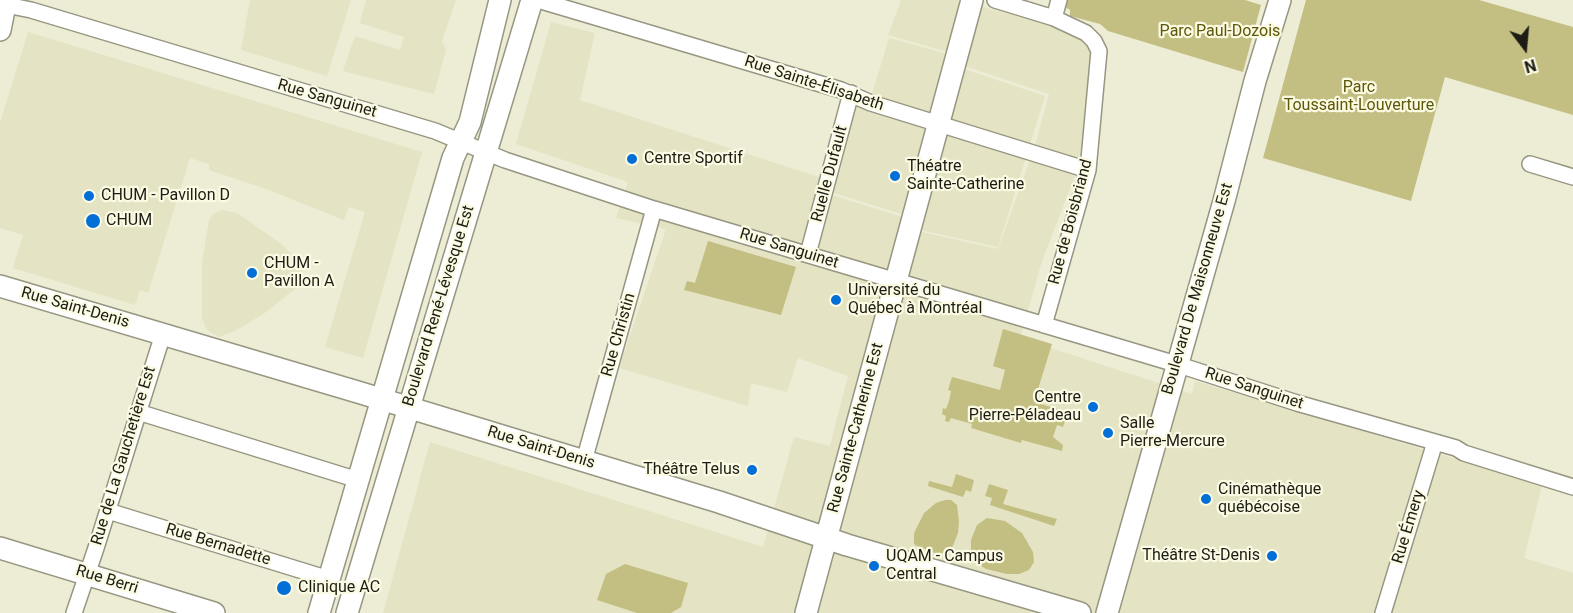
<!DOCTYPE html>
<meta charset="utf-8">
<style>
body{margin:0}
#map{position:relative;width:1573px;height:613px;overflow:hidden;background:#edecd5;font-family:Roboto,sans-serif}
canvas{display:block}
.north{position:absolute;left:1495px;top:18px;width:60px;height:60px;-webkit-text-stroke:4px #fbfae3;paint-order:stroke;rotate:164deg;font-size:16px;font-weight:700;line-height:24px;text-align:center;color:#1d1c14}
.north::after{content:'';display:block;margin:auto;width:21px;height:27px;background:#1d1c14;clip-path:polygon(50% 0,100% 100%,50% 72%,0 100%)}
</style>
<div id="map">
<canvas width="1573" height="613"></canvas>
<div class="north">N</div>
</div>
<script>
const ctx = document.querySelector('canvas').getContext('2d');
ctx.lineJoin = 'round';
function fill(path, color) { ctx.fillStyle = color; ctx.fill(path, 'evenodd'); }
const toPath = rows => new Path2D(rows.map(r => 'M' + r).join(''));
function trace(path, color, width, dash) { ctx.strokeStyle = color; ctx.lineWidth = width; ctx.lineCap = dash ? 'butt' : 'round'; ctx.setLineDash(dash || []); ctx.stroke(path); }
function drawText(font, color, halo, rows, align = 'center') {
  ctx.font = font + ' Roboto,sans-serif'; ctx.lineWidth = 4.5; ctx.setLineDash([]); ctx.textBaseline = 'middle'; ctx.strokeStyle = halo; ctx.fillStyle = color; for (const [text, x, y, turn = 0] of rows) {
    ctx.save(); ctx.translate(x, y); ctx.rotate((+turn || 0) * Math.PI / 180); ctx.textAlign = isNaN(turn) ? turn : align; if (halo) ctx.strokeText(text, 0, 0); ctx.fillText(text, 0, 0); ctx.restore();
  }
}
fill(toPath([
 [250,0,351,0,327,76,241,50],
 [366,0,456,0,442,41,446,50,434,94,343,71,355,36,400,50,404,37,360,23],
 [901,0,958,0,1073,32,1093,52,1083,155,1042,261,1020,338,1192,394,1195,381,1542,485,1524,558,1573,573,1573,613,383,613,430,442,763,547,794,437,830,446,848,376,798,358,787,392,751,383,748,406,619,368,666,229,616,218,628,182,516,144,551,22,595,33,580,100,831,181,828,194,906,218,904,228,998,249,1035,146,1049,94,965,66,964,69,1045,96,998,247,906,227,908,216,831,192,854,92,872,94,889,38,966,59,965,65,969,58,888,35],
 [28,32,422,152,363,358,325,347,365,212,349,207,344,220,269,190,209,170,209,164,190,158,148,293,140,290,135,305,13,268,23,235,0,228,0,123],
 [223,210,237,213,280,243,301,263,303,276,295,289,266,312,237,330,219,337,207,330,202,318,202,263,209,220,213,214]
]), '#e4e3c4');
fill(toPath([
 [1067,0,1245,0,1261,5,1243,72,1108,31,1100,24,1070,16,1070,10,1065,7],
 [1306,0,1479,0,1573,27,1573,115,1445,77,1411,201,1263,158],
 [708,241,796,267,781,315,684,290,687,281,695,283],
 [1003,329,1052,344,1034,402,1068,412,1063,427,1057,425,1053,437,1063,445,1062,451,1022,440,1021,443,971,428,972,424,951,418,949,422,945,421,946,416,942,414,943,408,946,409,949,401,951,391,948,390,952,377,1000,390,1005,370,993,366],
 [956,474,974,480,971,492,966,490,963,497,928,486,929,481,952,487],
 [989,484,1008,490,1003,504,1057,519,1054,526,990,505,992,498,985,496],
 [945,500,951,500,957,505,959,521,958,533,952,548,948,552,937,554,915,545,914,543,914,533,924,513,936,503],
 [987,518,1005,521,1022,533,1033,552,1034,562,1029,570,1019,574,1007,574,986,569,973,561,971,554,971,540,977,525],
 [625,564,688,583,681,607,671,613,637,613,597,600,606,574]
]), '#c3bf83');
const street = toPath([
 [538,0,841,90,871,103,1088,170],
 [995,0,1054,18],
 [6,5,31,10,435,131,505,160,654,209,1176,364,1297,403,1456,448,1464,453,1573,487],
 [1530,164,1573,177],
 [808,254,851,93],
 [1044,325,1088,170,1099,51,1094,41,1086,33,1054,18,1059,0],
 [138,412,358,480],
 [584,461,654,209],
 [108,511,329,579],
 [74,613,96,548,163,334],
 [1383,613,1435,442]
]);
const secondary = toPath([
 [0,30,6,0],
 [0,286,361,393,719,502,847,545,1080,613],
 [0,548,214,613],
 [319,613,453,158,470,122,500,0],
 [347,613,532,0],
 [806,613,972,0],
 [1107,613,1224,201,1255,81,1280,0]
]);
trace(street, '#979681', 18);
trace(secondary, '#979681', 24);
trace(street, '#fff', 15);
trace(secondary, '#fff', 21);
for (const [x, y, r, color] of [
 [632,159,6,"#016fd7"],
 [895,176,6,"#016fd7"],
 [89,196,6,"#016fd7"],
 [93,221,8,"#016fd7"],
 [252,273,6,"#016fd7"],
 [836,300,6,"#016fd7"],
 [1093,407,6,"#016fd7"],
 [1108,433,6,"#016fd7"],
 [752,470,6,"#016fd7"],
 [1206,499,6,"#016fd7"],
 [1272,556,6,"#016fd7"],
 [874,566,6,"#016fd7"],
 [284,588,8,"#016fd7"]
]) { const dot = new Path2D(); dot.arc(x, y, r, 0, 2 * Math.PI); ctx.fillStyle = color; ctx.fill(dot); trace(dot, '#fbfae3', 2); }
drawText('16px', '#5d5709', '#fbfae3', [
 ["Parc Paul-Dozois",1220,32],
 ["Parc",1359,88],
 ["Toussaint-Louverture",1359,106]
]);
drawText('16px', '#1d1c14', '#fbfae3', [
 ["Rue Sainte-Élisabeth",814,84,18],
 ["Rue Sanguinet",327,99,16],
 ["Ruelle Dufault",830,174,-75],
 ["Rue de Boisbriand",1071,222,-75],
 ["Rue Sanguinet",789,249,17],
 ["Boulevard De Maisonneuve Est",1198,289,-74],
 ["Boulevard René-Lévesque Est",439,306,-73],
 ["Rue Saint-Denis",75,308,16],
 ["Rue Christin",619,335,-74],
 ["Rue Sanguinet",1254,389,18],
 ["Rue Sainte-Catherine Est",856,428,-75],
 ["Rue Saint-Denis",541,448,17],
 ["Rue de La Gauchetière Est",124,456,-73],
 ["Rue Émery",1409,527,-73],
 ["Rue Bernadette",218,545,17],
 ["Rue Berri",107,580,17]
]);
drawText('16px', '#1d1c14', '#fbfae3', [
 ["Centre Sportif",644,159],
 ["Théatre",907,167],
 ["Sainte-Catherine",907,185],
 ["CHUM - Pavillon D",101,196],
 ["CHUM",106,221],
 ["CHUM -",264,264],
 ["Pavillon A",264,282],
 ["Université du",848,291],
 ["Québec à Montréal",848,309],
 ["Centre",1081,398,"right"],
 ["Pierre-Péladeau",1081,416,"right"],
 ["Salle",1120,424],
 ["Pierre-Mercure",1120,442],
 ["Théâtre Telus",740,470,"right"],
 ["Cinémathèque",1218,490],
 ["québécoise",1218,508],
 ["Théâtre St-Denis",1260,556,"right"],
 ["UQAM - Campus",886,557],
 ["Central",886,575],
 ["Clinique AC",298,588]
], 'left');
</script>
